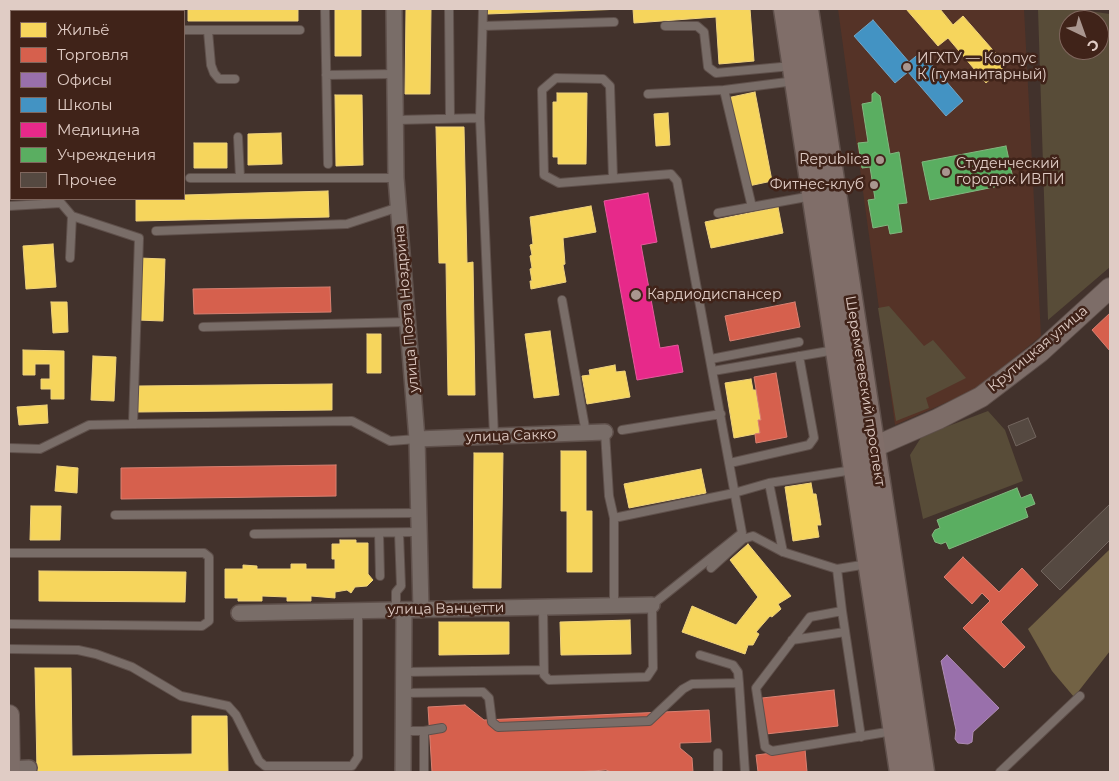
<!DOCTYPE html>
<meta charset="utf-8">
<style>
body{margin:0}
#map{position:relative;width:1119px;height:781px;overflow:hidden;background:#42322c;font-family:Montserrat,sans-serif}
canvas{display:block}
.frame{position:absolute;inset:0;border:10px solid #e0ccc5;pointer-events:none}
.legend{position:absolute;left:10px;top:10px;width:175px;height:190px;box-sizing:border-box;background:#402319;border:1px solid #80675e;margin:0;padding:6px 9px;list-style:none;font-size:15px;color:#e0ccc5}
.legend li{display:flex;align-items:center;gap:10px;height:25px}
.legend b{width:25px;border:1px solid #80675e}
.north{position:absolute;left:1059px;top:10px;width:50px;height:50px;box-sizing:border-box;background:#402319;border:1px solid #80675e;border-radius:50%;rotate:138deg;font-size:14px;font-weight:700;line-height:20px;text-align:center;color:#e0ccc5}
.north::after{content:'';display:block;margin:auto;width:18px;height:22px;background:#a9968f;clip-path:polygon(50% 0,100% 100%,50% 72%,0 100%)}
</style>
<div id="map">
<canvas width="1119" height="781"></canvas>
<div class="frame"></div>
<ul class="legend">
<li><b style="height:14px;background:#f6d55c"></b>Жильё</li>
<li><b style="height:14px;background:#d6604d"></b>Торговля</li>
<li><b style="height:14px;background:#9970ab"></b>Офисы</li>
<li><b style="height:14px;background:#4393c3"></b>Школы</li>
<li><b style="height:14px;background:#e7298a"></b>Медицина</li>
<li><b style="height:14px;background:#5aae61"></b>Учреждения</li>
<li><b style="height:14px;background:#554941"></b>Прочее</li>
</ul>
<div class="north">С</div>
</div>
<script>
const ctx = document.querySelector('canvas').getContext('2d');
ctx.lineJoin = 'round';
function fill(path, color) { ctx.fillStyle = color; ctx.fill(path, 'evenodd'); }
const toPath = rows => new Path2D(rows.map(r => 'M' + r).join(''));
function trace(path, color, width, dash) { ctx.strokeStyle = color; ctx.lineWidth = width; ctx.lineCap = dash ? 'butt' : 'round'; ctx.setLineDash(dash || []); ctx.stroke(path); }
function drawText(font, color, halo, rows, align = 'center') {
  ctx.font = font + ' Montserrat,sans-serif'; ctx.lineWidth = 5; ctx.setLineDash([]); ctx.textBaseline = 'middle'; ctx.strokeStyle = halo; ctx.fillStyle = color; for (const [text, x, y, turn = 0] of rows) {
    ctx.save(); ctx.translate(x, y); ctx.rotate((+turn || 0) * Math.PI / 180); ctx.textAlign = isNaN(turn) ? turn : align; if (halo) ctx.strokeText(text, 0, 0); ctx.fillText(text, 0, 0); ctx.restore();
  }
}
fill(toPath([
 [838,9,1024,9,1041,336,975,390,895,425]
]), '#553327');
fill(toPath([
 [1038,9,1074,9,1110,14,1110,267,1048,320],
 [1069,20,1099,20,1099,50,1069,50],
 [889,306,924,346,933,340,966,378,926,398,929,408,896,421,878,308],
 [988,411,1005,430,1023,481,923,519,910,455,922,436]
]), '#584c38');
fill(toPath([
 [1110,549,1110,651,1074,697,1052,671,1028,629]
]), '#726244');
const homes = toPath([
 [60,9,132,9,132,11,60,11,60,9],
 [188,9,298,9,298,21,188,21,188,9],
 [335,9,361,9,361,56,335,56,335,9],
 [406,9,431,9,430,94,405,94,406,9],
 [487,9,624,9,487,14,487,9],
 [633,9,750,9,754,61,719,64,716,17,634,23,633,9],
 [906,9,940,9,953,25,963,16,1006,65,986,83,948,38,938,46,906,9],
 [9,26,11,26,11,87,9,54,9,26],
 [755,92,772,181,744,187,727,98,755,92],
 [557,93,587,93,586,164,558,164,558,157,553,157,553,102,557,102,557,93],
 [335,95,362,95,363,165,336,166,335,95],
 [668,113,670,145,656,146,654,114,668,113],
 [436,127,464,127,467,263,473,262,475,395,448,395,446,263,439,263,436,127],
 [281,133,282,164,248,165,248,134,281,133],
 [194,143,227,143,227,168,194,168,194,143],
 [328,191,329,217,136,221,136,199,184,199,184,195,328,191],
 [591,206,596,232,563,238,565,264,563,265,566,282,531,289,530,281,532,281,530,269,532,268,530,256,532,255,530,245,533,244,530,217,591,206],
 [778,207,783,233,711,248,705,222,778,207],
 [53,244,56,287,26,289,23,246,53,244],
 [139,258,165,259,163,321,137,320,139,258],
 [51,302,67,302,68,332,53,333,51,302],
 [550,331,559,395,534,398,525,334,550,331],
 [367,334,381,334,381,373,367,373,367,334],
 [23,350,64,351,64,399,51,399,51,389,41,389,41,379,50,379,50,364,35,364,35,375,23,375,23,350],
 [93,356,116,357,114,401,91,400,93,356],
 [615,365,616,372,625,371,630,397,587,404,582,376,590,375,589,370,615,365],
 [751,379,753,390,756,390,761,420,758,420,760,433,734,438,725,383,751,379],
 [332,384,332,410,138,412,138,386,332,384],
 [47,405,48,423,19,425,17,407,47,405],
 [561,451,586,451,586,511,592,511,592,572,567,572,567,511,561,511,561,451],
 [474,453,503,453,501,588,473,588,474,453],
 [57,466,78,468,77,493,55,491,57,466],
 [701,469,706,493,629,508,624,484,701,469],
 [811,483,813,494,816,494,821,525,817,525,819,537,793,541,785,487,811,483],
 [31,506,61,506,60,540,30,540,31,506],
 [340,540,356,540,356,543,368,543,368,574,373,580,367,586,355,587,351,593,347,590,335,592,335,598,311,596,311,601,287,601,287,597,262,596,262,601,238,601,238,598,225,598,225,569,243,569,243,565,257,566,257,569,291,569,291,564,306,564,306,569,335,569,335,559,332,559,332,544,340,544,340,540],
 [748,544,791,596,778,604,781,609,772,617,770,616,756,632,759,634,753,645,748,645,745,654,682,632,692,606,736,625,758,597,730,560,748,544],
 [39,571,186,572,185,602,39,601,39,571],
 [630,620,631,654,561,655,560,622,630,620],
 [439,622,509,622,509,654,439,655,439,622],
 [35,668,71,668,72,756,192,754,192,716,227,716,228,772,37,772,35,668]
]);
fill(homes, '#f6d55c');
trace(homes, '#efd27c', 1);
const shops = toPath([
 [330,287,331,312,194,314,193,289,330,287],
 [795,302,800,327,730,341,725,316,795,302],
 [1110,313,1110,351,1092,330,1110,313],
 [776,373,787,437,756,443,755,434,760,433,758,420,761,420,754,377,776,373],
 [336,465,336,496,121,499,121,468,336,465],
 [963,557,999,592,1022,568,1038,585,1001,622,1025,647,1004,668,963,628,990,601,982,593,972,604,944,577,963,557],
 [834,690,838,726,766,734,762,698,834,690],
 [465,705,484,720,709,710,711,742,680,743,680,748,692,758,693,772,611,772,606,770,576,772,432,772,428,707,465,705],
 [805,749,807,772,758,772,756,755,805,749]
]);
fill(shops, '#d6604d');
trace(shops, '#d98071', 1);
const offices = toPath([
 [947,655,999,708,973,732,972,742,968,744,958,743,955,739,956,730,941,661,947,655]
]);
fill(offices, '#9970ab');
trace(offices, '#ae8cb3', 1);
const schools = toPath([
 [873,20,909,62,921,52,963,101,946,116,908,72,895,83,854,36,873,20]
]);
fill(schools, '#4393c3');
trace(schools, '#72a4c4', 1);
const health = toPath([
 [648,193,657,242,641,245,660,348,678,345,683,372,637,380,604,201,648,193]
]);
fill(health, '#e7298a');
trace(health, '#e55a9c', 1);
const public = toPath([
 [875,92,880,96,890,154,899,152,907,203,898,204,902,232,890,234,888,225,873,228,868,200,875,199,870,167,862,168,858,143,868,142,862,104,872,102,872,94,875,92],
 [1006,146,1014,183,930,200,922,162,1006,146],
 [1017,488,1021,498,1031,494,1035,504,1025,508,1028,517,949,549,946,542,941,544,935,542,932,535,935,530,940,528,937,520,1017,488]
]);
fill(public, '#5aae61');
trace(public, '#82b77f', 1);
const building = toPath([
 [1028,418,1036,437,1016,446,1008,426,1028,418],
 [1110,504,1110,540,1060,590,1041,571,1110,504]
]);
fill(building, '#554941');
trace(building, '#72655e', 1);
const lane = toPath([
 [51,9,52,11],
 [180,9,180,11],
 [325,9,328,164],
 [449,9,450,118],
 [483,9,480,118,494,436],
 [483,26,614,22],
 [665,26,697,26,704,32,708,67,716,73,792,66],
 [184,30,300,30],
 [208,31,211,65,214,73,219,79,235,79],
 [326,75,395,74],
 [724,90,752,207],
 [648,94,724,90,795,81],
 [9,95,11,95],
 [396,120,480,118],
 [238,137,240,177],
 [190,178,396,178],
 [9,206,61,203,72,216,139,238,133,424],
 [718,213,812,196],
 [156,231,347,224,399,207],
 [70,258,72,216],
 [562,300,586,433],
 [203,327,408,322],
 [711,359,799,342],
 [713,371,835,350],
 [622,430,721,414],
 [605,432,609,496,614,518,614,606],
 [9,448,40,449,89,425,133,424,352,421,390,441,417,439],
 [730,463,809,445,814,438,799,356],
 [769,483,853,470],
 [115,515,419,513],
 [614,518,734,493,769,483,783,552],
 [379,533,380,576],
 [254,534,419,532],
 [9,553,204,553,209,557,209,621,202,626,9,624],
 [711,568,743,539,753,536,783,552,837,569,868,564],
 [837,569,842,611,810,617,756,688,765,747,772,751,893,731],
 [543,607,544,675,549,680,647,677,653,668,652,605,742,533,677,181,671,174,559,183,544,175,542,90,556,78,603,79,610,86,613,178],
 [396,610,396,592,401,586,399,533],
 [842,611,861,737],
 [792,640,845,632],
 [9,649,78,650,96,654,132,667,181,696,228,706,236,715,259,761,265,766,352,766,358,757,358,611],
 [700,655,733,665,738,672,739,683],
 [404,672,544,670],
 [404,693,483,692,489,698,492,722,498,727,649,721,683,689,692,684,739,683,745,772],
 [403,731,424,731,442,728],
 [424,731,424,772],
 [718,753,718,772],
 [1000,772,1080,696]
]);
const street = toPath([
 [394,9,396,178,417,439,421,610],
 [417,439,605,432],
 [239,613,652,605],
 [9,769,29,768],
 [403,772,404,610]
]);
const secondary = toPath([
 [874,447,938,419,981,397,1040,352,1110,288],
 [9,715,10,772]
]);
const primary = toPath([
 [785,9,901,772],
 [807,9,923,772]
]);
trace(lane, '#5f504b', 10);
trace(street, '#5f504b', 18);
trace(secondary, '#5f504b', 22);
trace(primary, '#5f504b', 25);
trace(lane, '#796d68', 8);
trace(street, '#796d68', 15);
trace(secondary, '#7d6d68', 20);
trace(primary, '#806e69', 22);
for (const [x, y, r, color] of [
 [907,67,5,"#a9968f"],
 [880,160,5,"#a9968f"],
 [946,172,5,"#a9968f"],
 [874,185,5,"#a9968f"],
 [636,295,6,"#a9968f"]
]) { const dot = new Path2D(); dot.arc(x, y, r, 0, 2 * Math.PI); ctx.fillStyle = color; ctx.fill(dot); trace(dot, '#402319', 2); }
drawText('14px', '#e0ccc5', '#402319', [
 ["ИГХТУ — Корпус",917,59],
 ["К (гуманитарный)",917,75],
 ["Republica",870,160,"right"],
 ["Студенческий",956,164],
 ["городок ИВПИ",956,180],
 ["Фитнес-клуб",864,185,"right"],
 ["Кардиодиспансер",647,295]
], 'left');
drawText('14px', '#e0ccc5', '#402319', [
 ["улица Поэта Ноздрина",407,309,-95],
 ["Крутицкая улица",1038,349,-40],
 ["Шереметевский проспект",865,391,81],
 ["улица Сакко",511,436,-2],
 ["улица Ванцетти",446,609,-1]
]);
</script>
